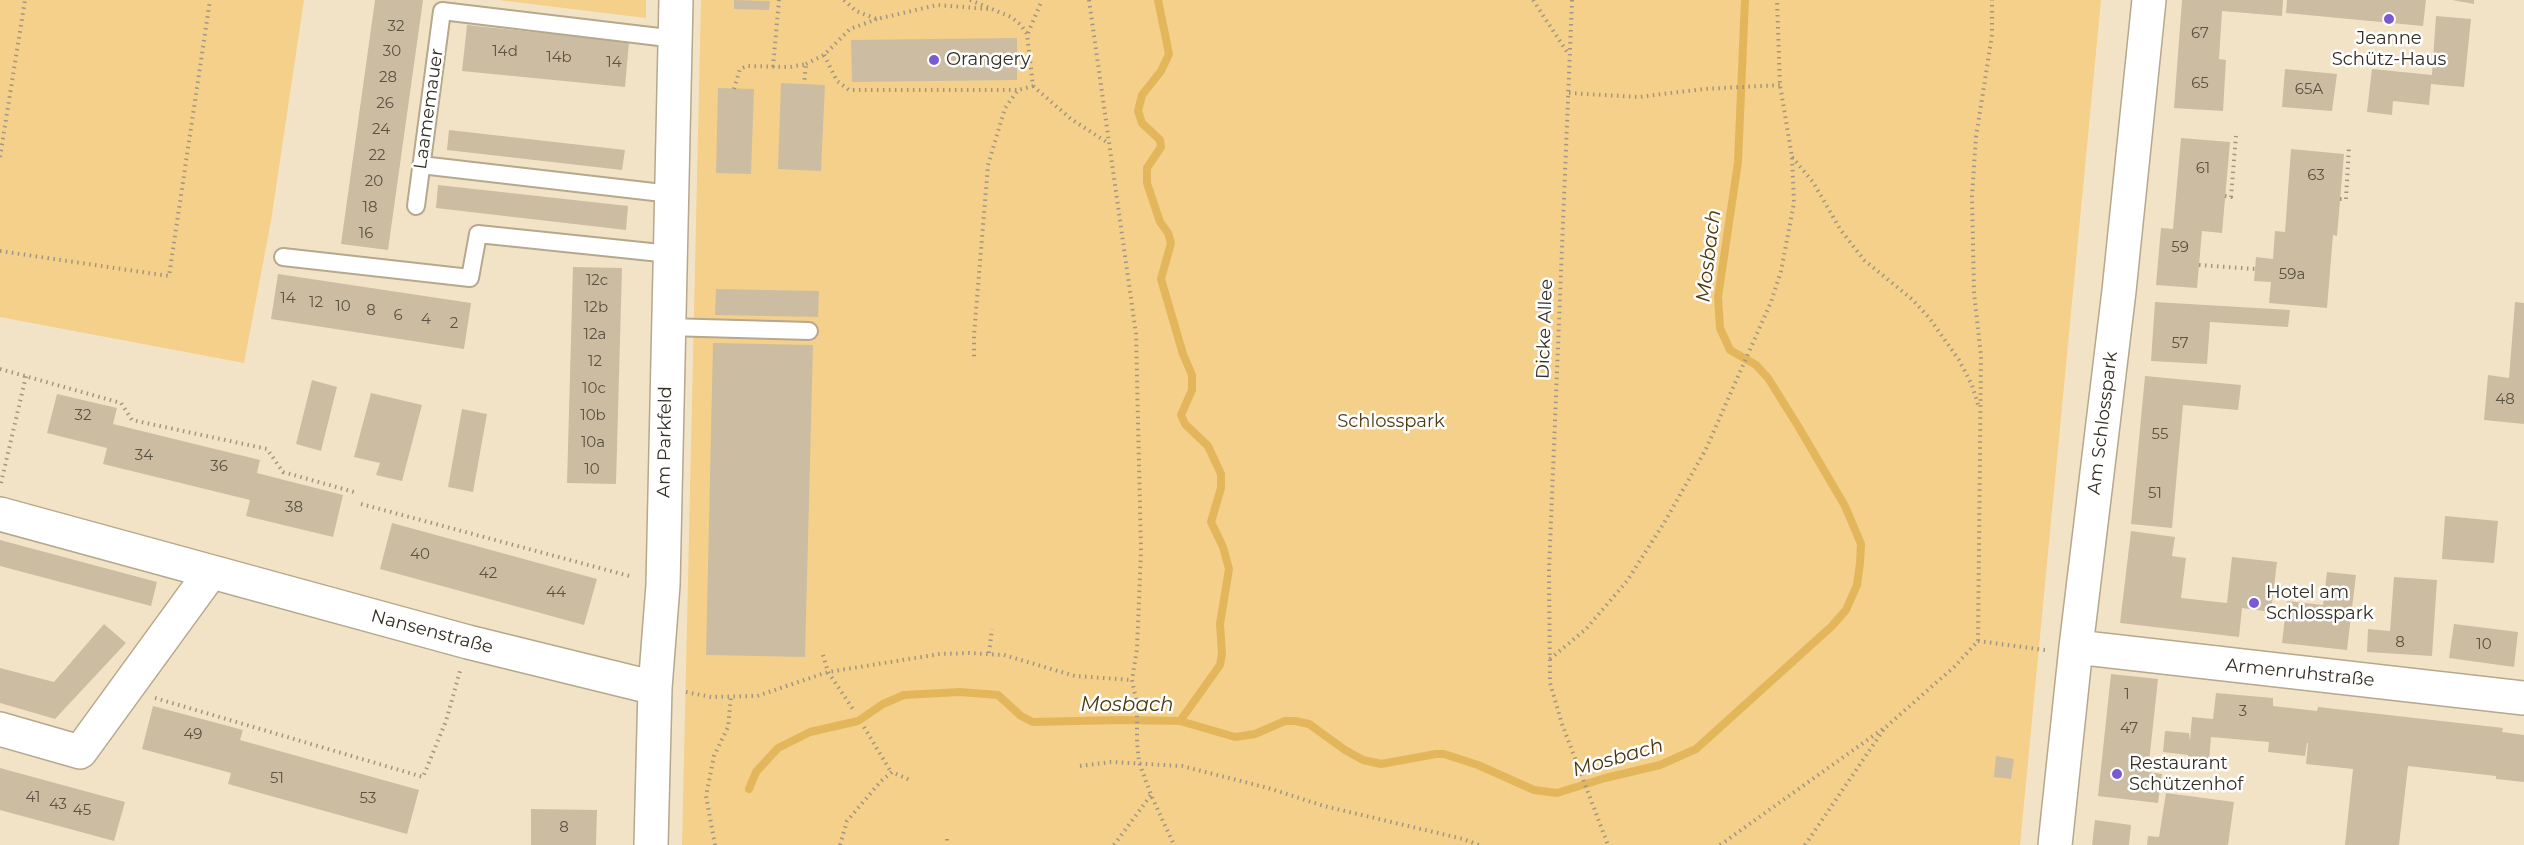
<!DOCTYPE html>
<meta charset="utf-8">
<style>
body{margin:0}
canvas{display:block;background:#f2e3c7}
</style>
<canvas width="2524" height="845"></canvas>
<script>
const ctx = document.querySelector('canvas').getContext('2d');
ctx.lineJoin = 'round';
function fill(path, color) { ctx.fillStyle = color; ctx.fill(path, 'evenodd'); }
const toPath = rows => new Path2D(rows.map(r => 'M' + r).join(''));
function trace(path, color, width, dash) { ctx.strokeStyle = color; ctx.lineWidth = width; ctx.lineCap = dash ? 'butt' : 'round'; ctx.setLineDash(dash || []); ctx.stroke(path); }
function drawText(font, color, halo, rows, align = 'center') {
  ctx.font = font + ' Montserrat,sans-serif'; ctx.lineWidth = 5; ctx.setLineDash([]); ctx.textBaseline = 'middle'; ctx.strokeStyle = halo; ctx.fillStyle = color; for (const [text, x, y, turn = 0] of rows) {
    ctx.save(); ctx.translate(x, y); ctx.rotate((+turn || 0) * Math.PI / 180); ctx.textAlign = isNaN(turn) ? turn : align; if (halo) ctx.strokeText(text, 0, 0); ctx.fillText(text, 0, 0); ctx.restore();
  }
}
fill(toPath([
 [0,0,304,0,271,221,244,363,0,317],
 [498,0,646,0,646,18],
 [701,0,2101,0,2020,845,682,845]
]), '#f5d08a');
trace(toPath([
 [1158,0,1169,54,1161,71,1142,95,1138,111,1142,123,1160,140,1161,147,1147,168,1147,183,1160,222,1168,233,1171,243,1161,279,1183,354,1192,375,1192,390,1181,415,1185,424,1208,446,1221,474,1221,488,1211,522,1223,547,1229,569,1220,624,1222,654,1220,665,1180,721],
 [749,789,756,772,778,748,810,732,858,721,883,704,904,695,960,692,998,695,1021,716,1033,722,1121,720,1180,721,1235,737,1255,734,1285,721,1295,721,1309,724,1345,750,1363,760,1381,764,1436,754,1444,754,1478,765,1534,790,1557,793,1605,778,1660,765,1696,749,1832,626,1846,610,1857,585,1860,563,1861,544,1845,506,1798,426,1768,378,1756,365,1730,350,1720,328,1718,297,1738,162,1745,0]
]), '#e4b65c', 8);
fill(toPath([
 [375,0,423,0,388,250,341,244],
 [734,0,770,1,769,10,734,9],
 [2182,0,2283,0,2282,16,2222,11,2219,59,2226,60,2223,111,2174,108],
 [2287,0,2426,0,2423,26,2286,13],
 [2452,0,2474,0,2474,4],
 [2436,16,2471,19,2464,87,2431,84,2429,105,2393,101,2392,115,2367,112,2372,69,2432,75],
 [467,25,629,42,625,87,462,71],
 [1017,38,1017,80,852,82,851,40],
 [2285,69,2337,74,2332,111,2282,107],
 [781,83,825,85,821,171,778,169],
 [718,88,754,89,751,174,716,173],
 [449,130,625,150,622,170,447,150],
 [2181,138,2230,142,2222,233,2202,231,2197,288,2156,285,2161,228,2173,229],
 [2291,149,2344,154,2337,236,2333,235,2327,308,2269,303,2271,282,2254,281,2256,257,2273,259,2275,231,2285,232],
 [438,185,628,206,626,230,436,208],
 [573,267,622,268,616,484,567,483],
 [278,274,471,303,464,349,271,319],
 [716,289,819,291,818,317,715,315],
 [2155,302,2290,310,2288,327,2210,322,2207,364,2151,361],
 [2515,302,2524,303,2524,424,2484,420,2488,375,2509,378],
 [713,343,813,345,805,657,706,655],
 [2145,376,2241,385,2238,410,2183,405,2172,528,2131,524],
 [312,380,337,387,321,451,296,444],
 [371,393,422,405,402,481,376,475,380,463,354,457],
 [57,394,117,408,113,424,260,460,257,473,343,495,333,537,246,516,250,500,103,464,107,448,47,433],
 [462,409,487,414,473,492,448,487],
 [2445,516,2498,521,2494,563,2442,559],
 [392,523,597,579,584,625,380,569],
 [2131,531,2175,537,2172,556,2186,558,2181,598,2227,603,2232,557,2277,562,2271,612,2242,608,2239,637,2120,623],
 [0,540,157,582,151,606,0,566],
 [2327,572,2356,575,2347,650,2282,643,2287,601,2323,605],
 [2394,577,2437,580,2432,656,2367,652,2368,629,2390,631],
 [104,624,126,643,55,719,0,703,0,668,54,682],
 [2454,624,2518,632,2514,667,2449,658],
 [2111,674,2158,679,2148,772,2162,774,2158,803,2098,796],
 [2216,693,2273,698,2273,706,2317,711,2318,707,2503,728,2502,732,2524,735,2524,782,2496,779,2496,776,2408,766,2399,845,2345,845,2353,769,2306,764,2308,743,2307,743,2305,756,2268,752,2269,742,2211,737,2209,761,2188,759,2188,755,2163,752,2165,731,2189,733,2190,741,2192,717,2213,719],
 [153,706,243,730,240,740,419,790,407,834,228,784,231,773,142,749],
 [1996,756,2014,759,2011,779,1994,777],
 [0,768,125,802,114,841,0,810],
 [2166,793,2234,802,2228,845,2147,845,2148,836,2159,837],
 [531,809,597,810,596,845,531,845],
 [2095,820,2131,825,2129,845,2092,845]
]), '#ccbda2');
const lane = toPath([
 [421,165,671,194],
 [416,206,442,11,676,39],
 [283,257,470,278,478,234,670,254],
 [667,327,809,331]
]);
const street = toPath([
 [0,514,468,642,655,688],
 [2076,647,2524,698],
 [0,729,80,752,211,572],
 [651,845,655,688,663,585,676,0],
 [2055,845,2076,647,2119,291,2149,0]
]);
trace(lane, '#b6a88d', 20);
trace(street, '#b6a88d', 36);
trace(toPath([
 [844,0,856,11,877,19,937,5,989,9],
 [970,0,1011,17,1021,25,1027,34,1033,86,1018,90,1005,108,988,165,974,335,974,357],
 [1089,0,1136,334,1141,551,1137,649,1132,680,1137,704,1137,742,1139,762,1151,795,1174,845],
 [1533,0,1569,55],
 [1572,0,1549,570,1550,683,1562,724,1608,845],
 [1028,33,1042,0],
 [824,55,837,81,849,90,1017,90],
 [806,64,824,55,850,29,877,19],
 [773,67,779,0],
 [1033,86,1071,119,1108,143],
 [734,89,740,69,747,66,790,67,806,64,804,84],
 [1569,93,1638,97,1704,89,1780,85],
 [0,157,25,0],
 [1792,157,1813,182,1840,229,1864,260,1913,300,1930,319,1959,360,1972,385,1979,408],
 [2225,196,2231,197,2236,136],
 [2340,199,2346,199,2349,146],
 [0,251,169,276,210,0],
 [2199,265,2255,269],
 [0,369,121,403,132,420,267,449,283,472,354,492],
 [1,483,26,376],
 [361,504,633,577],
 [1978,641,2045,650],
 [989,653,992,629],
 [823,655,828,672,853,709],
 [1550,659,1586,629,1627,581,1664,523,1705,451,1771,302,1781,271,1794,203,1792,157,1780,85,1777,0],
 [686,692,711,697,757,696,828,672,940,654,969,653,1004,655,1075,676,1132,680],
 [155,698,423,777,446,721,460,671],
 [864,727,891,772],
 [1080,766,1111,762,1182,766,1268,788,1324,806,1463,839,1479,845],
 [947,839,947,845],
 [715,845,706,796,714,756,728,727,731,697],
 [840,845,847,821,881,781,892,772,912,781],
 [1114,845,1151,795],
 [1720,845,1887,726,1954,667,1978,641,1981,356,1974,293,1972,196,1976,137,1992,35,1992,0],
 [1805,845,1884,729]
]), '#a19681', 4, [1.5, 4.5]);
trace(lane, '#fff', 16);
trace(street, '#fff', 33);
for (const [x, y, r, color] of [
 [2389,19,6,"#7b59d3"],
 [934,60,6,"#7b59d3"],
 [2254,603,6,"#7b59d3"],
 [2117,774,6,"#7b59d3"]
]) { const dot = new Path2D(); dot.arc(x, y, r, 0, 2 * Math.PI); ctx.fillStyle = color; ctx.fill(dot); trace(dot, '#fff', 2); }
drawText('15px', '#5a5243', null, [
 ["32",396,27],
 ["67",2200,34],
 ["30",392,52],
 ["14d",505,52],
 ["14b",559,58],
 ["14",614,63],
 ["28",388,78],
 ["65",2200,84],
 ["65A",2309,90],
 ["26",385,104],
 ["24",381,130],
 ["22",377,156],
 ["61",2203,169],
 ["63",2316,176],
 ["20",374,182],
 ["18",370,208],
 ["16",366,234],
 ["59",2180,248],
 ["59a",2292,275],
 ["12c",597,281],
 ["14",288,299],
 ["12",316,303],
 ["10",343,307],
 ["12b",596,308],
 ["8",371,311],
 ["6",398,316],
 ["4",426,320],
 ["2",454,324],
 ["12a",595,335],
 ["57",2180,344],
 ["12",595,362],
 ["10c",594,389],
 ["48",2505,400],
 ["32",83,416],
 ["10b",593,416],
 ["55",2160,435],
 ["10a",593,443],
 ["34",144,456],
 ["36",219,467],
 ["10",592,470],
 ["51",2155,494],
 ["38",294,508],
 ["40",420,555],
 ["42",488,574],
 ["44",556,593],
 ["8",2400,643],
 ["10",2484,645],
 ["1",2127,695],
 ["3",2243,712],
 ["47",2129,729],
 ["49",193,735],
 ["51",277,779],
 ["41",33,798],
 ["53",368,799],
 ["43",58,805],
 ["45",82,811],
 ["8",564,828]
]);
drawText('18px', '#342e23', '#fff', [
 ["Jeanne",2389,39,"center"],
 ["Schütz-Haus",2389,60,"center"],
 ["Orangery",946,60],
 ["Hotel am",2266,593],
 ["Schlosspark",2266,614],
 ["Restaurant",2129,764],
 ["Schützenhof",2129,785]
], 'left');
drawText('18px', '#342e23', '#fff', [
 ["Laamemauer",429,109,-82],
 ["Dicke Allee",1545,329,-88],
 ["Am Schlosspark",2103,423,-83],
 ["Am Parkfeld",665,442,-89],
 ["Nansenstraße",432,632,15],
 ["Armenruhstraße",2300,673,6]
]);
drawText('18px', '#4e3c15', '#fff', [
 ["Schlosspark",1391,422]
]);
drawText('italic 20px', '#4b3811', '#fff', [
 ["Mosbach",1709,256,-83],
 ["Mosbach",1127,705],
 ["Mosbach",1618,758,-16]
]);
</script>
